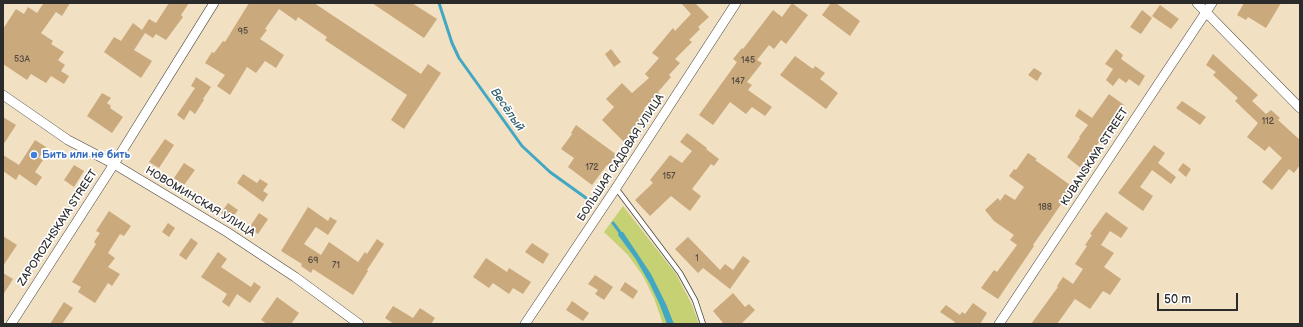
<!DOCTYPE html>
<meta charset="utf-8">
<style>
body{margin:0}
#map{position:relative;width:1303px;height:327px;overflow:hidden;background:#f1e0c2;font-family:"Balsamiq Sans",sans-serif}
canvas{display:block}
.frame{position:absolute;inset:0;border:4px solid #2b2b2b;pointer-events:none}
.scale{position:absolute;left:1157px;top:293px;width:81px;height:18px;box-sizing:border-box;border:2px solid #2b2b2b;border-top:0;padding-left:5px;font-size:12px;line-height:14px;white-space:nowrap;color:#2b2b2b;-webkit-text-stroke:3px #fff;paint-order:stroke}
</style>
<div id="map">
<canvas width="1303" height="327"></canvas>
<div class="frame"></div>
<div class="scale">50 m</div>
</div>
<script>
const ctx = document.querySelector('canvas').getContext('2d');
ctx.lineJoin = 'round';
function fill(path, color) { ctx.fillStyle = color; ctx.fill(path, 'evenodd'); }
const toPath = rows => new Path2D(rows.map(r => 'M' + r).join(''));
function trace(path, color, width, dash) { ctx.strokeStyle = color; ctx.lineWidth = width; ctx.lineCap = dash ? 'butt' : 'round'; ctx.setLineDash(dash || []); ctx.stroke(path); }
function drawText(font, color, halo, rows, align = 'center') {
  ctx.font = font + ' "Balsamiq Sans",sans-serif'; ctx.lineWidth = 3.5; ctx.setLineDash([]); ctx.textBaseline = 'middle'; ctx.strokeStyle = halo; ctx.fillStyle = color; for (const [text, x, y, turn = 0] of rows) {
    ctx.save(); ctx.translate(x, y); ctx.rotate((+turn || 0) * Math.PI / 180); ctx.textAlign = isNaN(turn) ? turn : align; if (halo) ctx.strokeText(text, 0, 0); ctx.fillText(text, 0, 0); ctx.restore();
  }
}
fill(toPath([
 [623,206,676,274,692,305,699,324,663,324,654,298,643,276,628,255,604,232]
]), '#c5d173');
fill(toPath([
 [619,232,623,232,651,274,666,304,674,324,667,324,659,303,650,284,635,258,618,235]
]), '#43a7c3');
trace(toPath([
 [439,3,452,43,459,58,522,146,550,172,593,203],
 [613,223,622,235]
]), '#43a7c3', 3);
fill(toPath([
 [42,3,70,3,62,16,56,12,41,33,53,41,51,44,64,52,58,60,65,65,61,71,69,76,64,84,51,76,46,83,31,74,27,80,3,64,3,29,16,9,24,14,28,7,37,13,43,4],
 [169,3,189,3,181,15,183,17,166,40,156,34,153,38,145,33,134,50,152,61,141,78,104,52,114,37,121,41,133,23,142,30,149,19,156,23],
 [249,3,314,3,421,74,428,64,441,73,404,129,391,120,407,95,325,40,327,37,298,17,296,21,279,9,265,29,267,30,260,39,284,55,276,68,265,61,256,73,247,67,230,95,217,86,225,75,205,63,212,52,214,53,223,41,225,42],
 [372,3,412,3,437,19,424,38],
 [681,3,695,3,709,17,698,27,700,29,689,40,692,42,675,59,680,63,669,75,671,77,658,92,660,94,644,108,648,112,630,131,633,134,625,143,602,120,614,107,606,99,622,83,632,93,649,78,645,74,659,58,652,53,673,28,675,31,691,14],
 [792,3,808,15,786,44,781,40,774,49,769,45,757,60,762,63,747,82,752,85,748,90,772,107,765,116,752,107,746,114,730,102,713,125,699,115,737,62,733,59,742,48,743,49,773,10,782,17],
 [831,3,836,3,860,21,850,36,822,15],
 [1244,3,1281,3,1266,28,1248,17,1246,20,1237,15],
 [1160,5,1179,19,1171,29,1152,16],
 [1142,10,1152,18,1141,34,1130,27],
 [611,49,621,62,614,67,605,54],
 [1116,49,1123,55,1121,59,1145,76,1139,86,1129,79,1126,83,1119,78,1113,86,1106,80,1113,69,1105,64],
 [1213,54,1258,95,1252,101,1266,114,1271,110,1280,118,1278,120,1300,140,1300,165,1294,173,1289,169,1272,190,1262,182,1282,158,1269,146,1265,151,1247,137,1258,123,1235,101,1238,98,1213,75,1216,72,1206,65],
 [795,56,813,69,815,66,825,73,820,79,838,93,826,109,780,75],
 [1034,68,1042,73,1037,81,1028,75],
 [196,77,211,87,203,99,204,100,195,114,190,110,184,120,177,115,195,88,191,86],
 [102,93,111,98,107,103,111,106,110,108,123,117,112,133,87,116],
 [1109,94,1124,105,1107,128,1109,130,1105,136,1103,135,1099,140,1100,141,1089,156,1090,157,1082,169,1067,157,1080,138,1079,137,1088,125,1075,116,1079,109,1092,118],
 [1182,101,1206,117,1200,125,1176,108],
 [3,117,16,125,3,145],
 [576,125,617,155,608,166,607,165,592,185,568,167,574,158,561,149,572,134,571,133],
 [687,133,707,148,706,149,719,159,714,166,711,164,692,189,701,196,690,211,671,196,650,216,635,200,653,183,650,180,670,155,682,163,692,151,680,142],
 [165,139,174,145,159,168,149,162],
 [35,140,46,147,39,158,43,160,35,172,42,177,36,186,19,174,16,180,3,171,3,155,19,165],
 [1154,145,1165,153,1158,163,1176,177,1171,184,1152,170,1140,187,1153,196,1143,211,1118,193],
 [1028,153,1037,159,1035,160,1073,187,1033,245,1034,246,998,299,981,288,994,270,997,272,1017,245,1010,240,1014,235,994,221,985,210,998,198,1000,201,1005,194,1015,200,1024,187,1009,176,1014,169,1016,170],
 [184,163,195,170,184,185,174,178],
 [1183,163,1191,169,1186,177,1178,170],
 [74,165,84,171,74,187,64,180],
 [243,174,257,183,260,179,268,184,263,191,268,194,263,202,237,183],
 [228,203,238,210,231,220,221,213],
 [308,207,328,221,330,217,337,221,328,235,316,227,315,228,304,244,321,255,329,242,358,262,365,252,367,254,377,239,384,244,367,270,368,271,353,295,313,269,311,273,301,266,302,264,281,251],
 [109,211,131,226,124,236,120,234,108,253,115,258,108,267,120,274,112,286,108,283,95,303,78,292,81,287,72,282,96,244,94,242,100,233,96,231],
 [1106,212,1128,228,1121,238,1110,231,1101,245,1114,253,1104,267,1121,279,1110,295,1103,291,1090,309,1075,299,1057,324,1031,324,1058,287,1057,286,1063,277,1073,284,1083,269,1075,264,1087,246,1085,245,1092,235,1090,234],
 [259,213,268,219,258,234,249,228],
 [168,223,175,228,169,237,162,232],
 [3,236,17,245,3,266],
 [688,237,720,270,725,264,733,270,743,256,750,261,730,289,703,268,698,273,675,249],
 [191,238,198,243,186,260,179,255],
 [532,243,549,254,543,264,525,252],
 [218,252,227,259,221,267,251,287,254,282,261,287,250,303,237,294,229,307,222,302,227,294,201,277],
 [486,258,507,272,509,268,531,282,523,294,513,288,509,294,493,283,489,288,473,277],
 [3,273,13,279,3,295],
 [595,275,613,287,604,300,595,294,598,290,588,284],
 [625,282,638,291,633,299,620,290],
 [733,293,745,307,749,304,755,310,741,324,724,324,713,311],
 [277,297,299,313,291,324,267,324,261,320],
 [572,301,589,313,583,321,566,310],
 [64,302,73,308,62,324,50,324],
 [973,303,987,313,980,324,953,324,955,322,940,312,946,305,960,315,962,312,965,314],
 [393,306,413,318,420,308,435,318,431,324,394,324,385,318]
]), '#caa97d');
const lane = toPath([
 [616,188,680,273,695,300,703,324]
]);
const street = toPath([
 [1197,3,1300,108],
 [3,95,68,140,114,164,227,232,295,277,359,324],
 [11,324,114,164,214,3],
 [525,324,616,188,736,3],
 [999,324,1212,3]
]);
trace(lane, '#494642', 6);
trace(street, '#494642', 10);
trace(lane, '#fff', 4.5);
trace(street, '#fff', 9);
for (const [x, y, r, color] of [
 [34,155,4,"#3f7fe0"]
]) { const dot = new Path2D(); dot.arc(x, y, r, 0, 2 * Math.PI); ctx.fillStyle = color; ctx.fill(dot); trace(dot, '#fff', 1.5); }
drawText('9px', '#534a40', null, [
 ["95",243,32],
 ["53А",22,60],
 ["145",748,61],
 ["147",738,82],
 ["112",1268,122],
 ["172",592,168],
 ["157",669,177],
 ["188",1045,208],
 ["1",697,259],
 ["69",313,261],
 ["71",336,266]
]);
drawText('bold 11px', '#366cbe', '#fff', [
 ["Бить или не бить",42,155]
], 'left');
drawText('11px', '#2b2b2b', '#fff', [
 ["KUBANSKAYA STREET",1095,157,-57],
 ["БОЛЬШАЯ САДОВАЯ УЛИЦА",621,158,-57],
 ["НОВОМИНСКАЯ УЛИЦА",200,202,31],
 ["ZAPOROZHSKAYA STREET",58,228,-57]
]);
drawText('italic 12px', '#36636f', '#fff', [
 ["Весёлый",507,110,55]
]);
</script>
